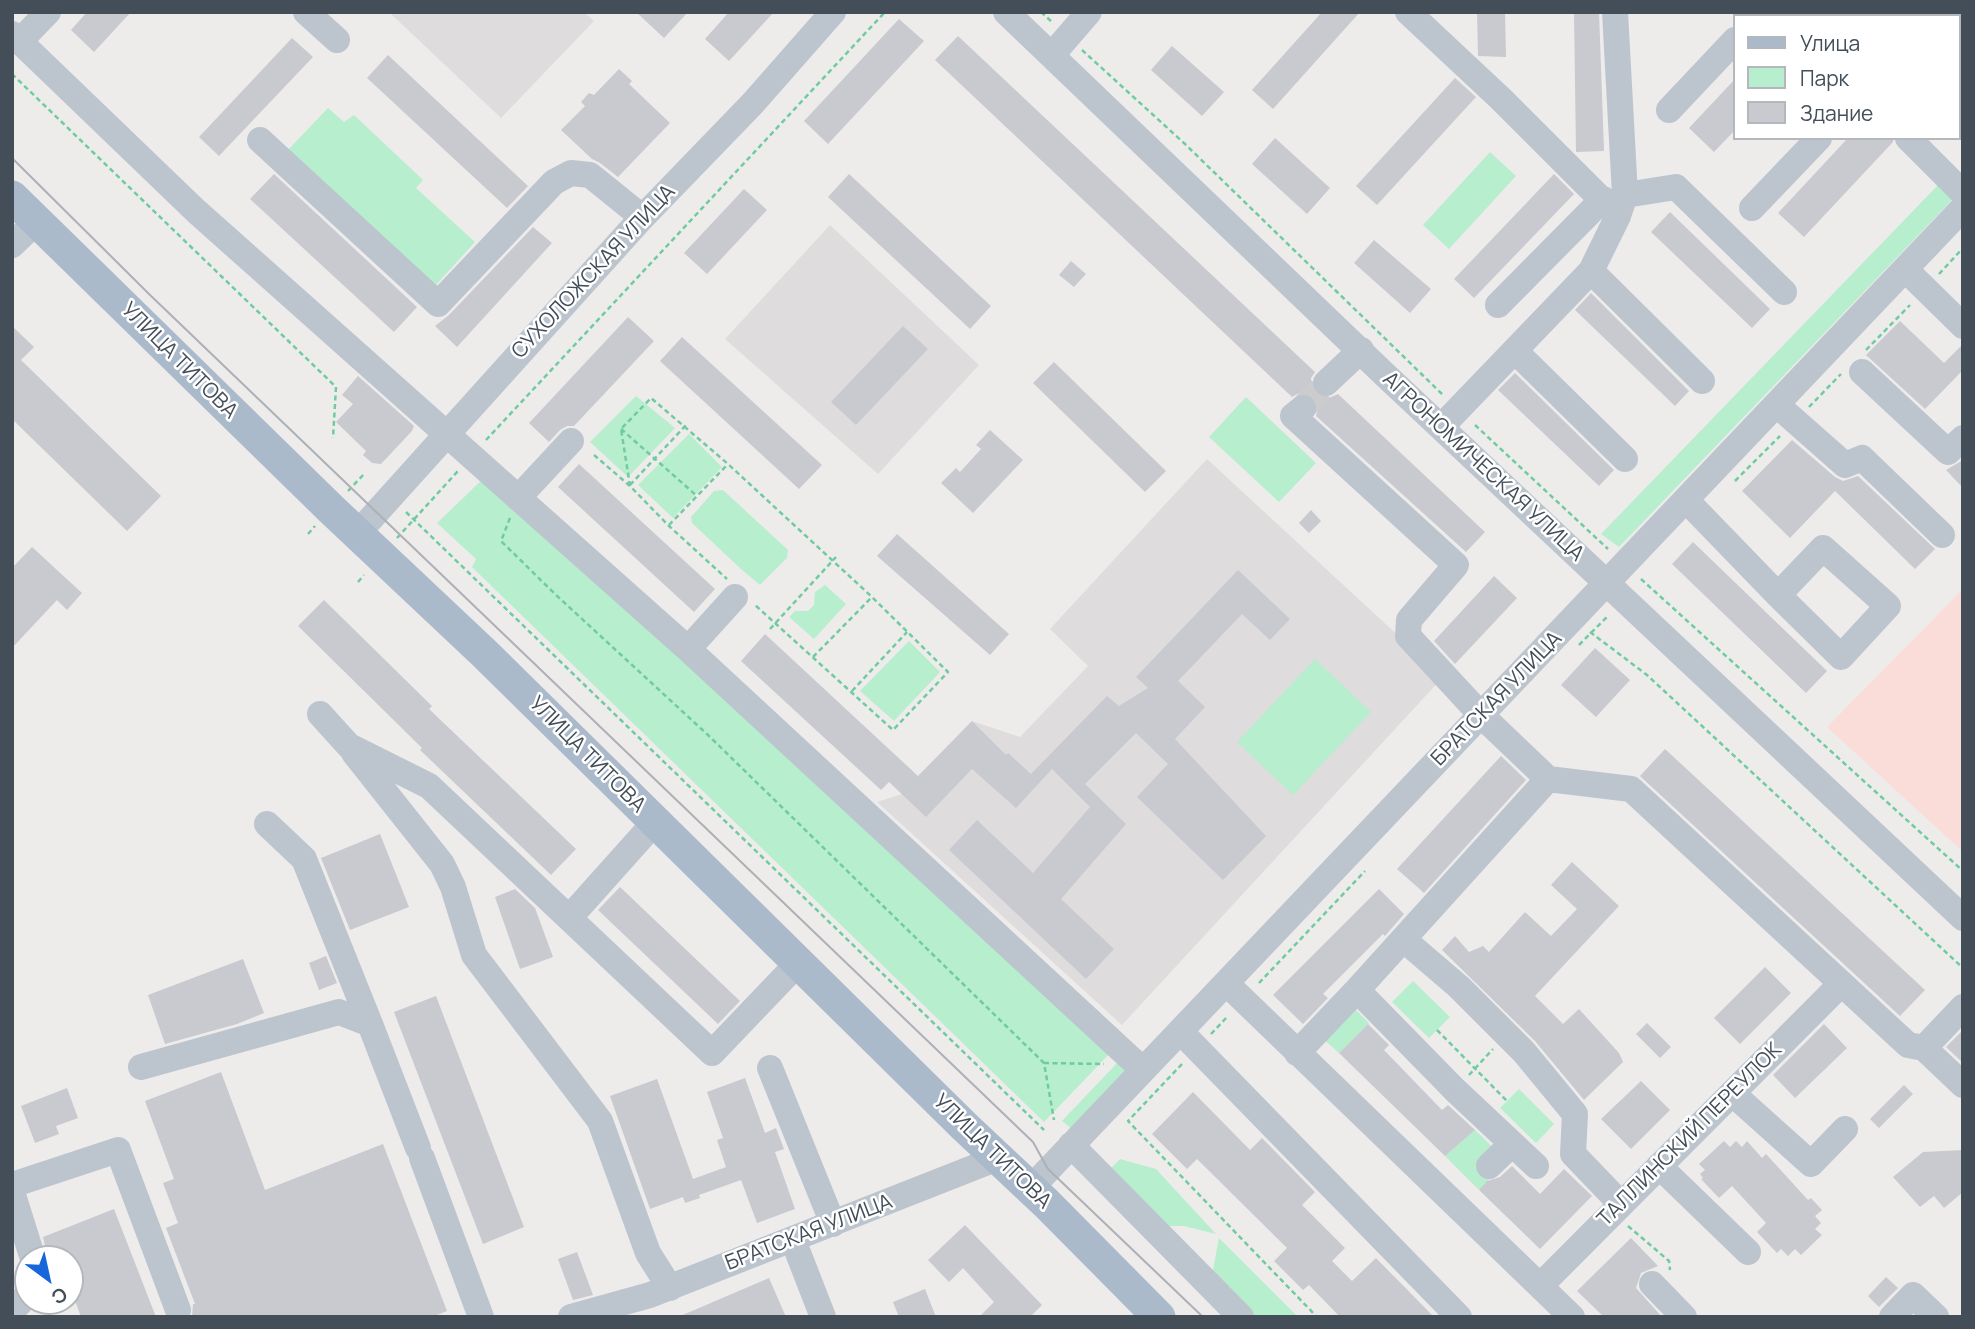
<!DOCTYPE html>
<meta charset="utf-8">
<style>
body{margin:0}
#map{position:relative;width:1975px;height:1329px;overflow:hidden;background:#eeebeb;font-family:Manrope,sans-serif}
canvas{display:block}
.frame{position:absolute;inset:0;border:14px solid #444e58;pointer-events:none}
.legend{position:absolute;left:1733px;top:14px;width:228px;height:126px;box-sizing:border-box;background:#fff;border:2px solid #b4b8bc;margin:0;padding:9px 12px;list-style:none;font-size:21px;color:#444e58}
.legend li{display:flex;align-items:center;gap:14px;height:35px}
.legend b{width:35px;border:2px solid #b4b8bc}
.north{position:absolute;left:14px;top:1245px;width:70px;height:70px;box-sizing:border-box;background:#fff;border:2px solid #b4b8bc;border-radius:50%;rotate:147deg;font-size:19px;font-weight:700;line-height:28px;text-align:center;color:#444e58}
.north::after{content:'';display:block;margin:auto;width:24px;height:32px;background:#1767db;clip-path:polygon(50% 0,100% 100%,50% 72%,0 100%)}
</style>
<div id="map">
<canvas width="1975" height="1329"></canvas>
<div class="frame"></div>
<ul class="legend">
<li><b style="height:9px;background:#aabacb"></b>Улица</li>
<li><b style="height:19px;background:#b7eece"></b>Парк</li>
<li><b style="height:19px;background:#c8cad0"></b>Здание</li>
</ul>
<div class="north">С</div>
</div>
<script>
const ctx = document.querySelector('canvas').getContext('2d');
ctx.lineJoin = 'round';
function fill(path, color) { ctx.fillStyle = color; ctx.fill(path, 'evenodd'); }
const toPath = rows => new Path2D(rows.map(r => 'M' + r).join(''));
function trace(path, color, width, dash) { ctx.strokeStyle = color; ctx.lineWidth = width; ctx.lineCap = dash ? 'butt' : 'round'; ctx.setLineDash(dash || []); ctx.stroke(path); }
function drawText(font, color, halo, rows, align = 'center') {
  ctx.font = font + ' Manrope,sans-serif'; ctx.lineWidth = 5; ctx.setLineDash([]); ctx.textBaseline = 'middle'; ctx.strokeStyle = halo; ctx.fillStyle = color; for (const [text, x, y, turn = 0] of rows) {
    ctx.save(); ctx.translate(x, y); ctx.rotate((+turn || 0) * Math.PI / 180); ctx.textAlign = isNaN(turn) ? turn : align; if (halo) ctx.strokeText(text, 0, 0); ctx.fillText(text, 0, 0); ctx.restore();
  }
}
fill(toPath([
 [389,12,584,12,594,21,501,118],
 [830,225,979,365,878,474,725,339],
 [1207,459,1443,677,1122,1025,877,802,902,794,972,721,1020,737,1088,666,1050,629]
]), '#dfdcdd');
fill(toPath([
 [1963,589,1963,852,1827,727]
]), '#faddd9');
fill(toPath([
 [328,108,344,122,354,115,423,180,416,188,475,242,435,286,286,152],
 [1490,152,1516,176,1449,249,1423,225],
 [1940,183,1953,199,1619,547,1601,534],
 [636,396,675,428,628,477,590,442],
 [1246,397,1316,463,1279,502,1209,437],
 [689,434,722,467,673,518,638,485],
 [486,476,1112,1051,1044,1122,472,567,476,559,437,523],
 [723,490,788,550,787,558,760,585,741,569,692,523,691,517,714,491],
 [825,585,846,604,814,639,789,617,795,611,808,611,814,605,815,592],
 [909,641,940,672,894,721,860,691],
 [1315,659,1371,712,1293,795,1237,742],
 [1413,981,1450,1017,1429,1038,1392,1002],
 [1354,1008,1369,1023,1339,1053,1322,1038],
 [1118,1062,1127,1069,1071,1128,1062,1121],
 [1519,1089,1554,1124,1536,1143,1500,1108],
 [1475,1130,1507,1161,1479,1190,1445,1156],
 [1120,1159,1156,1169,1216,1234,1184,1226,1163,1226,1109,1170],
 [1219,1238,1298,1317,1253,1317,1212,1275]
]), '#b7eece');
fill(toPath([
 [87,12,131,12,94,52,71,30],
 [636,12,688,12,664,38],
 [729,12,774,12,729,61,705,39],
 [1322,12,1360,12,1273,109,1252,90],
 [1477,12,1505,12,1506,57,1478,56],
 [1574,12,1599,12,1604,151,1576,152],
 [899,19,924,41,828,144,804,121],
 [958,36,1315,372,1311,378,1311,386,1315,394,1321,398,1329,398,1338,394,1485,532,1466,552,1316,416,1319,406,1315,398,1309,394,1301,392,1292,397,935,60],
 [292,38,313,57,219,156,199,137],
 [1172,46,1224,92,1202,116,1151,70],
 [388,55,528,186,507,208,367,78],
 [619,69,632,81,629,84,670,123,618,177,600,163,592,159,561,130,585,106,581,102,589,93,594,95],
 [1455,78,1476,97,1377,205,1356,186],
 [1735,79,1735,130,1714,152,1689,128],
 [1275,138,1330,188,1307,214,1252,164],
 [1848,138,1893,138,1893,142,1804,237,1778,213],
 [274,174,417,307,394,332,250,199],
 [849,174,991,306,970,329,828,197],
 [1554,174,1574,194,1474,298,1454,279],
 [744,189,767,210,707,274,684,253],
 [1670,212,1770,309,1752,328,1651,232],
 [533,227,552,243,457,347,435,326,449,315],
 [1374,240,1431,289,1410,313,1354,263],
 [1071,261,1086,274,1074,287,1059,275],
 [1591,293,1689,391,1675,406,1575,310],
 [628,317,654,341,574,426,567,426,560,430,549,442,529,423],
 [1900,321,1944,363,1963,344,1963,370,1925,409,1866,355],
 [12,326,34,347,21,360,161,496,127,531,12,419],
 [903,326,928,349,856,425,831,402],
 [682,337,822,465,799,489,660,361],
 [1054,362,1166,471,1145,492,1033,383],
 [1515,373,1614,470,1599,486,1498,390],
 [358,376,414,426,412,431,381,464,372,463,363,455,366,451,336,422,353,404,342,395],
 [990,430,1023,460,973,513,941,483,956,468,960,472,981,449,976,445],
 [1792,440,1835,477,1843,481,1858,476,1935,549,1915,569,1835,491,1790,538,1742,491],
 [1963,460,1963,488,1946,470],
 [579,464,715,589,694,612,558,487],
 [1311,510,1321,521,1309,533,1299,523],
 [897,534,1009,634,990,655,877,556],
 [1693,542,1827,671,1806,693,1672,564],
 [32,547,82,593,67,610,57,600,12,648,12,568],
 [1238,570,1290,619,1270,640,1242,614,1178,681,1205,707,1175,739,1266,836,1223,880,1137,797,1168,764,1136,733,1085,784,1126,824,1061,899,1114,949,1086,979,949,850,977,820,1033,873,1090,807,1052,769,1016,808,972,769,926,817,889,782,881,790,741,661,765,634,918,776,972,721,1006,755,1008,753,1031,774,1107,696,1119,706,1148,688,1136,677],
 [1494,576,1517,598,1455,664,1434,641],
 [324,600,432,706,429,709,576,849,551,875,420,750,422,748,298,626],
 [1595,648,1630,680,1596,717,1561,685],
 [1665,749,1925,990,1900,1016,1640,776],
 [1501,756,1526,780,1424,893,1397,869],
 [380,834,409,907,350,930,321,858],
 [1572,862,1619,906,1535,996,1563,1024,1579,1009,1619,1053,1623,1062,1584,1100,1535,1041,1442,950,1455,936,1469,952,1483,946,1489,952,1525,912,1551,936,1577,909,1551,885],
 [620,887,740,1001,718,1024,598,910],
 [515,889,535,908,553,957,520,969,495,897],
 [1379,889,1404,914,1385,936,1383,934,1323,994,1328,998,1303,1024,1273,995],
 [326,956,337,983,319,990,309,963],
 [243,959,264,1013,237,1024,165,1044,148,995],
 [1765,967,1791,993,1740,1044,1714,1018],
 [436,996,524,1227,483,1244,394,1012],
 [1647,1023,1671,1047,1660,1058,1636,1034],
 [1368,1024,1389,1045,1384,1050,1442,1110,1448,1105,1475,1130,1445,1156,1339,1053],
 [1824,1024,1847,1048,1795,1098,1773,1075],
 [1963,1030,1963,1063,1946,1047],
 [221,1072,265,1190,383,1144,447,1311,432,1317,192,1317,193,1304,195,1304,166,1228,178,1223,163,1183,174,1179,145,1101],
 [745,1078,765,1133,776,1128,784,1149,775,1152,795,1209,757,1223,741,1180,699,1195,700,1198,685,1203,683,1197,650,1209,610,1096,657,1079,693,1179,726,1167,717,1140,723,1138,707,1092],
 [1641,1081,1670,1110,1631,1149,1601,1119],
 [1904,1085,1913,1094,1879,1128,1870,1119],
 [67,1088,78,1118,56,1126,59,1134,35,1143,21,1106],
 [1193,1092,1250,1150,1262,1138,1315,1192,1302,1205,1345,1248,1332,1261,1352,1281,1376,1258,1434,1317,1340,1317,1309,1285,1303,1290,1274,1261,1287,1248,1197,1159,1187,1169,1152,1134],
 [1724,1141,1730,1147,1736,1141,1742,1147,1747,1141,1762,1158,1766,1154,1808,1200,1811,1198,1822,1210,1815,1216,1821,1223,1815,1229,1822,1235,1801,1255,1795,1249,1788,1256,1781,1249,1777,1253,1757,1232,1766,1223,1732,1186,1719,1198,1701,1179,1703,1178,1700,1174,1705,1170,1699,1164],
 [1963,1150,1963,1192,1944,1208,1934,1196,1920,1207,1893,1177,1923,1152],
 [1512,1166,1540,1194,1564,1169,1592,1196,1540,1249,1479,1190,1487,1181,1500,1177],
 [114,1209,156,1317,81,1317,70,1287,70,1259,48,1259,43,1237],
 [965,1225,1042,1305,1030,1317,979,1317,994,1302,963,1268,949,1282,928,1260],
 [1631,1238,1658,1266,1641,1273,1636,1288,1662,1317,1604,1317,1577,1291],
 [577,1252,593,1295,573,1300,558,1259],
 [1886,1277,1898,1288,1879,1307,1868,1296],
 [769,1278,786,1317,678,1317],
 [925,1289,936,1317,899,1317,893,1302]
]), '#c8cad0');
trace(toPath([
 [1303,408,1326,383]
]), '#ccccce', 26, [26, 13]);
trace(toPath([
 [1041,12,1052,22],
 [1082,50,1185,144,1442,394],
 [12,74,336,387,333,438],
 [1939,274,1963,248],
 [1866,350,1910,305],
 [1809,407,1841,374],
 [1475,425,1608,549],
 [621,429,697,496],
 [486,440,885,12],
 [594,455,630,486,669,526,727,579],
 [1735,481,1780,436],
 [630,485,687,424],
 [630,486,621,429,651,398,728,464,872,597,948,672,893,730,755,605],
 [348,491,365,473],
 [406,512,1044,1130],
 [510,518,501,541,556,595,708,735,1044,1063,1054,1120],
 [669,525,728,464],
 [308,534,315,526],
 [397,538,458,471],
 [1641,579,1963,871],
 [358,582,364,575],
 [770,629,836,557],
 [1590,632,1647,675,1963,968],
 [1579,645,1609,615],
 [813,657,872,597],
 [852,691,907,632],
 [1259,983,1365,871],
 [1437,1030,1507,1101],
 [1211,1034,1228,1016],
 [1044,1063,1104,1064],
 [1182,1064,1128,1121,1317,1317],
 [1469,1075,1493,1049],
 [1628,1226,1669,1261,1670,1270]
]), '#6fcba1', 2.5, [5, 3.5]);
trace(toPath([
 [306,12,337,40],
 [1006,12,1382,372,1963,918],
 [1408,12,1501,99,1618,216],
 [1789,12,1793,16],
 [1942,12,1945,16],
 [1758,16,1761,12],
 [1815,16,1819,12],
 [1959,30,1963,33],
 [12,34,196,211,688,649,1143,1070],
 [20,41,48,12],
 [1052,55,1089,12],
 [1669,110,1735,40],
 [1908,138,1963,193],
 [260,140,438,304,554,182,571,173,590,175,642,217],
 [1625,195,1676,187,1784,292],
 [1752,208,1819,138],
 [12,245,37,221],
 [1906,270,1963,326],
 [1591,271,1702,381],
 [1498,305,1603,199],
 [1515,351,1625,459],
 [1862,372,1948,452,1963,438],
 [1326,383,1361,350],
 [1777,405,1845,465,1862,458,1942,535],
 [1303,408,1293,416,1456,565,1409,620,1408,636,1482,716,1548,779,1631,789,1908,1045,1924,1048,1963,1085],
 [1442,426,1591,271,1618,216,1625,195,1615,12],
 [518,498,571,441],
 [1686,500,1778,595,1841,657,1888,606,1823,548,1778,595],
 [357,534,639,221,753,103,833,12],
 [688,649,735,597],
 [320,714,349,746,429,786,712,1053,799,962],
 [354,753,442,864,453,887,474,955,600,1121,648,1253,670,1288],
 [267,824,304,859,370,1024],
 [570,917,655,822],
 [1403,939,1459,987,1524,1052,1575,1114,1573,1154,1621,1204],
 [1226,983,1572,1317],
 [1357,990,1455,1090,1536,1166],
 [1180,1031,1459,1317],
 [1924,1048,1963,1007],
 [1297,1053,1357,990,1548,779],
 [141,1067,339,1012,370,1024,418,1148],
 [770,1068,833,1224],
 [1733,1094,1811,1164,1845,1129],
 [1071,1145,1241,1317],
 [422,1158,481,1317],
 [1489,1166,1512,1144],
 [1659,1166,1748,1252],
 [12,1185,118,1150,178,1310],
 [1030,1189,1963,208],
 [12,1192,33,1259],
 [793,1240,823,1317],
 [1652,1284,1684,1317],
 [1540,1286,1840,985],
 [12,1311,28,1294],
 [571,1317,650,1295,998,1158],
 [1892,1317,1913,1295,1936,1317]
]), '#bcc5ce', 26);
trace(toPath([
 [12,197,331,509,485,654,964,1126,1047,1204,1159,1317]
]), '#aabacb', 33);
trace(toPath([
 [12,158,149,294,1033,1142,1048,1169,1203,1317]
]), '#adb0b6', 2);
drawText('21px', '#444e58', '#fff', [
 ["СУХОЛОЖСКАЯ УЛИЦА",594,272,-47],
 ["УЛИЦА ТИТОВА",179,361,45],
 ["АГРОНОМИЧЕСКАЯ УЛИЦА",1483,467,43],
 ["БРАТСКАЯ УЛИЦА",1497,699,-46],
 ["УЛИЦА ТИТОВА",587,755,45],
 ["ТАЛЛИНСКИЙ ПЕРЕУЛОК",1690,1135,-45],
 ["УЛИЦА ТИТОВА",992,1152,44],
 ["БРАТСКАЯ УЛИЦА",809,1233,-21]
]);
</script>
